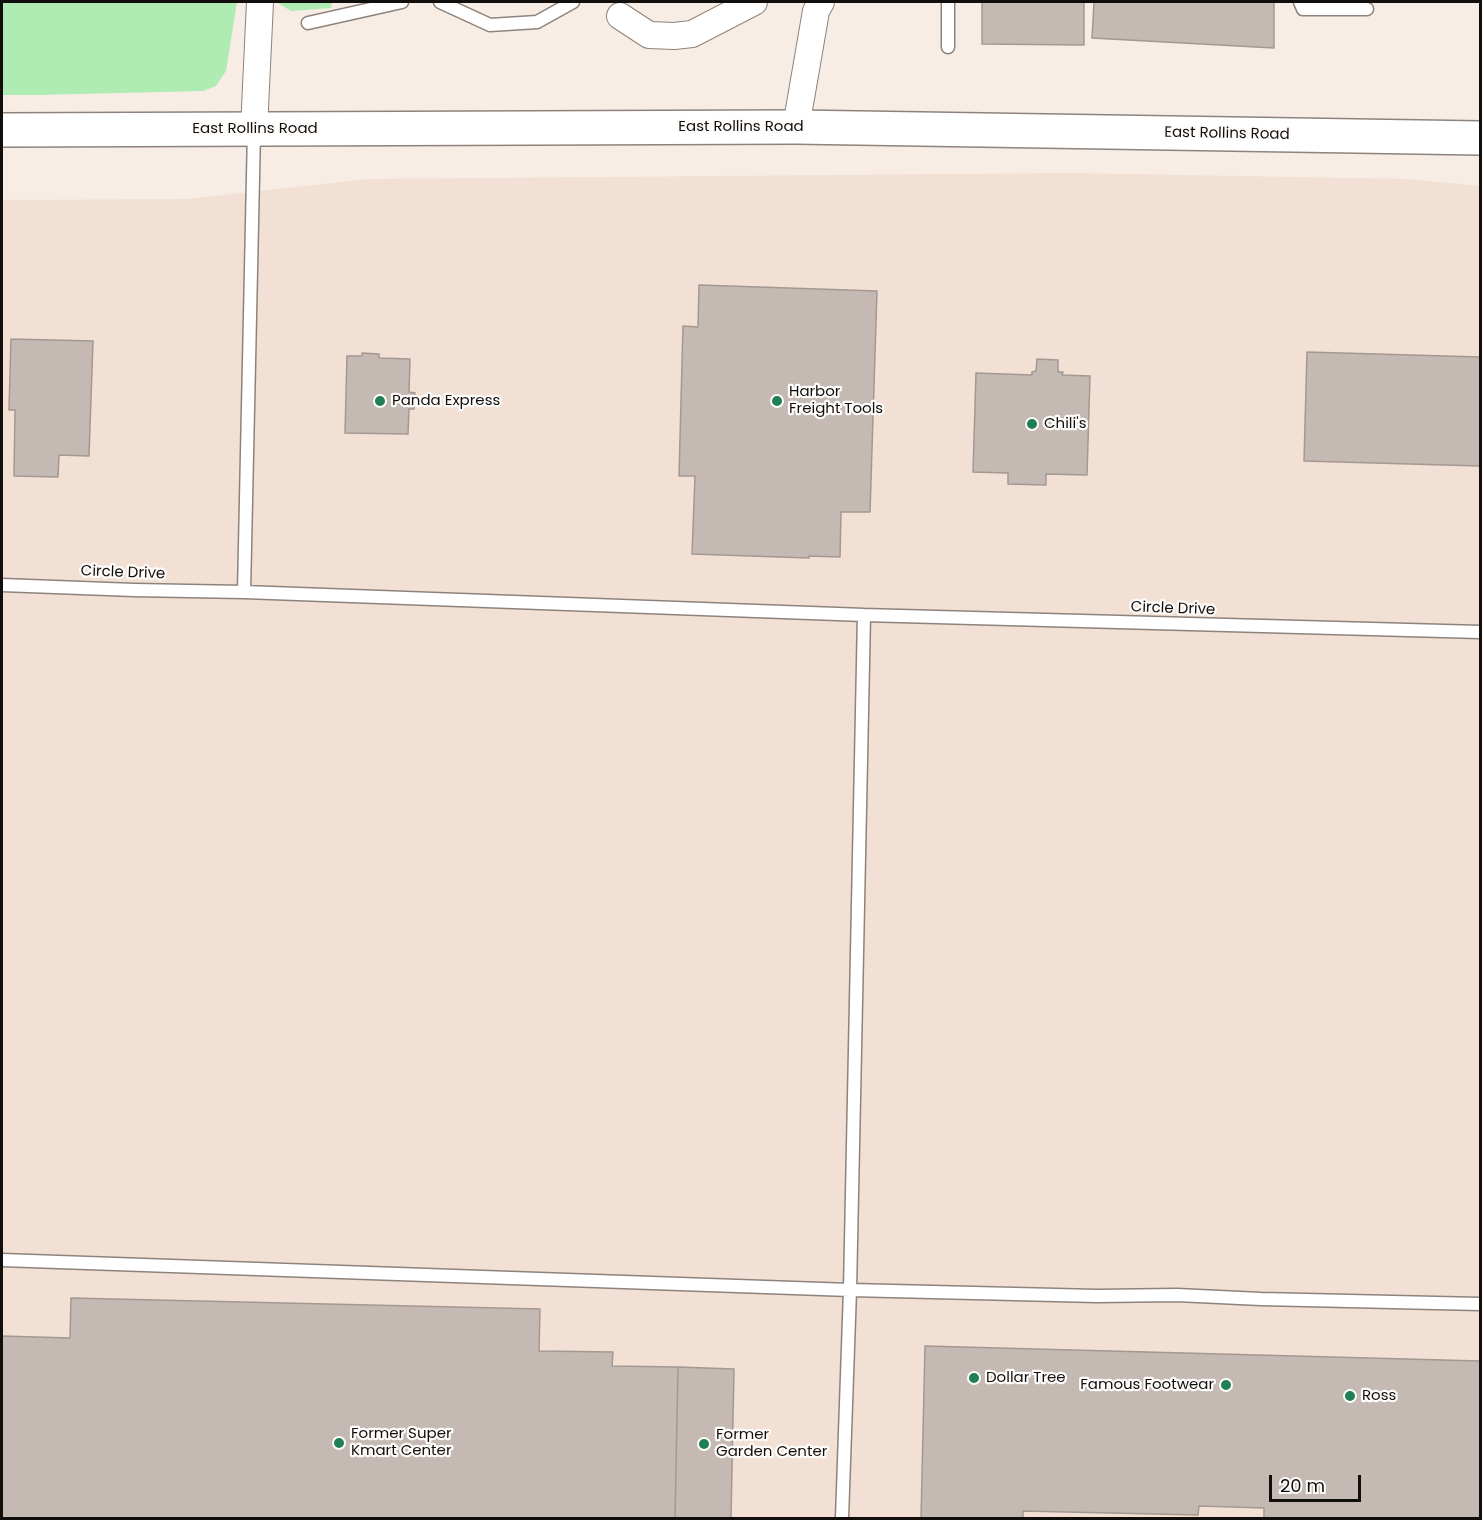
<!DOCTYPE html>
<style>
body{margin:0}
#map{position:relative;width:1482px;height:1520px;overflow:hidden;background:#f7ede4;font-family:Poppins,sans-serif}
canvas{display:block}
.frame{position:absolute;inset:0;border:3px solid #110e0b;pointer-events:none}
.scale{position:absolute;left:1269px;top:1475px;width:92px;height:27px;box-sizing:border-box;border:3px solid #110e0b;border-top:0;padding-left:8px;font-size:18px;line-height:21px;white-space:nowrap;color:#110e0b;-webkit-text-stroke:4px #fefcfa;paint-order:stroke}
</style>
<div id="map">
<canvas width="1482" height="1520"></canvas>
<div class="frame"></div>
<div class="scale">20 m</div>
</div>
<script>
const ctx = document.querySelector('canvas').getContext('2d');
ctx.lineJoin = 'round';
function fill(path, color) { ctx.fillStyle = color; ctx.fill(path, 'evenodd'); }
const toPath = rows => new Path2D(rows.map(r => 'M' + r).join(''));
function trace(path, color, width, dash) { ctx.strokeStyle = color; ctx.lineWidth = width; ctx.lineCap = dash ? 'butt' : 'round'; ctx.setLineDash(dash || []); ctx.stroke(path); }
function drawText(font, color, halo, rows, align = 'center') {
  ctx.font = font + ' Poppins,sans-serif'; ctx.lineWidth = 4.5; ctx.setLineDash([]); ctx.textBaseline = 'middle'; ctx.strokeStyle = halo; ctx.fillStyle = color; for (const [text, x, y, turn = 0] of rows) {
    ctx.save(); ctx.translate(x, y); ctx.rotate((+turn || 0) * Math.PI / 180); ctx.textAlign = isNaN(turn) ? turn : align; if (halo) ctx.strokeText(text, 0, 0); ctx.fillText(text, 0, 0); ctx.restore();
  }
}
fill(toPath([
 [1071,173,1407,179,1480,186,1480,1518,2,1518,2,200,187,199,369,179]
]), '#f1e0d3');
fill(toPath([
 [2,2,237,2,226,71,216,86,203,91,37,95,2,95],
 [278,2,332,2,331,8,291,11,278,3]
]), '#afecb4');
const building = toPath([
 [982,2,1084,2,1084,45,982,44,982,2],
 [1094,2,1274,2,1274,48,1092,38,1094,2],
 [699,285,877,291,870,512,841,512,840,557,809,556,809,558,692,554,695,476,679,476,683,326,698,327,699,285],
 [11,339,93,341,89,456,59,455,58,477,14,476,15,410,9,410,11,339],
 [1307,352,1480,357,1480,466,1304,461,1307,352],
 [362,353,379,354,379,358,410,359,409,392,415,393,414,409,409,409,408,434,345,433,347,356,362,356,362,353],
 [1037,359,1058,360,1058,372,1063,372,1062,375,1090,376,1087,475,1046,474,1046,485,1008,484,1008,473,973,472,976,373,1032,375,1032,372,1036,371,1037,359],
 [71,1298,540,1309,539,1351,613,1352,612,1366,678,1367,675,1518,2,1518,2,1336,70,1338,71,1298],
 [925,1346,1480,1361,1480,1518,1264,1518,1264,1508,1199,1506,1198,1515,1023,1511,1023,1518,921,1518,925,1346],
 [678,1367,734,1369,731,1518,675,1518,678,1367]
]);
fill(building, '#c5b9b3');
trace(building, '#a49892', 1.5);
const lane = toPath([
 [440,2,490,25,537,22,573,2],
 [1300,2,1303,9,1367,9],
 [308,23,402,2],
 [948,47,948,2],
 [254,131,244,592,864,615,850,1290,842,1518],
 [2,585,134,590,244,592],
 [864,615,1480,632],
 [2,1260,850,1290,1097,1296,1177,1295,1261,1299,1480,1304]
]);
const street = toPath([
 [620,16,649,35,674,36,692,34,754,2],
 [796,127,816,11,821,2],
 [254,129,260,2]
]);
const secondary = toPath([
 [2,130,796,127,1480,138]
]);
trace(lane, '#8d837c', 15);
trace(street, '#8d837c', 28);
trace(secondary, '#8d837c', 36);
trace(lane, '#fff', 12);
trace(street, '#fff', 26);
trace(secondary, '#fff', 33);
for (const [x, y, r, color] of [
 [380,401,6,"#207f55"],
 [777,401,6,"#207f55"],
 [1032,424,6,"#207f55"],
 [974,1378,6,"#207f55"],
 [1226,1385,6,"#207f55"],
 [1350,1396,6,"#207f55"],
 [339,1443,6,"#207f55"],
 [704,1444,6,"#207f55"]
]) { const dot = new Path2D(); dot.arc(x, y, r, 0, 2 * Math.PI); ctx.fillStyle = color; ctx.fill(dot); trace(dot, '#fefcfa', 2); }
drawText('15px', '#110e0b', '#fefcfa', [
 ["East Rollins Road",741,127],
 ["East Rollins Road",255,129],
 ["East Rollins Road",1227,134,1],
 ["Circle Drive",123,573,2],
 ["Circle Drive",1173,609,2]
]);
drawText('15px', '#110e0b', '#fefcfa', [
 ["Harbor",789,392],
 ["Freight Tools",789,409],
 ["Panda Express",392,401],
 ["Chili's",1044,424],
 ["Dollar Tree",986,1378],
 ["Famous Footwear",1214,1385,"right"],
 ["Ross",1362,1396],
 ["Former Super",351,1434],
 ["Kmart Center",351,1451],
 ["Former",716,1435],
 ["Garden Center",716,1452]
], 'left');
</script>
